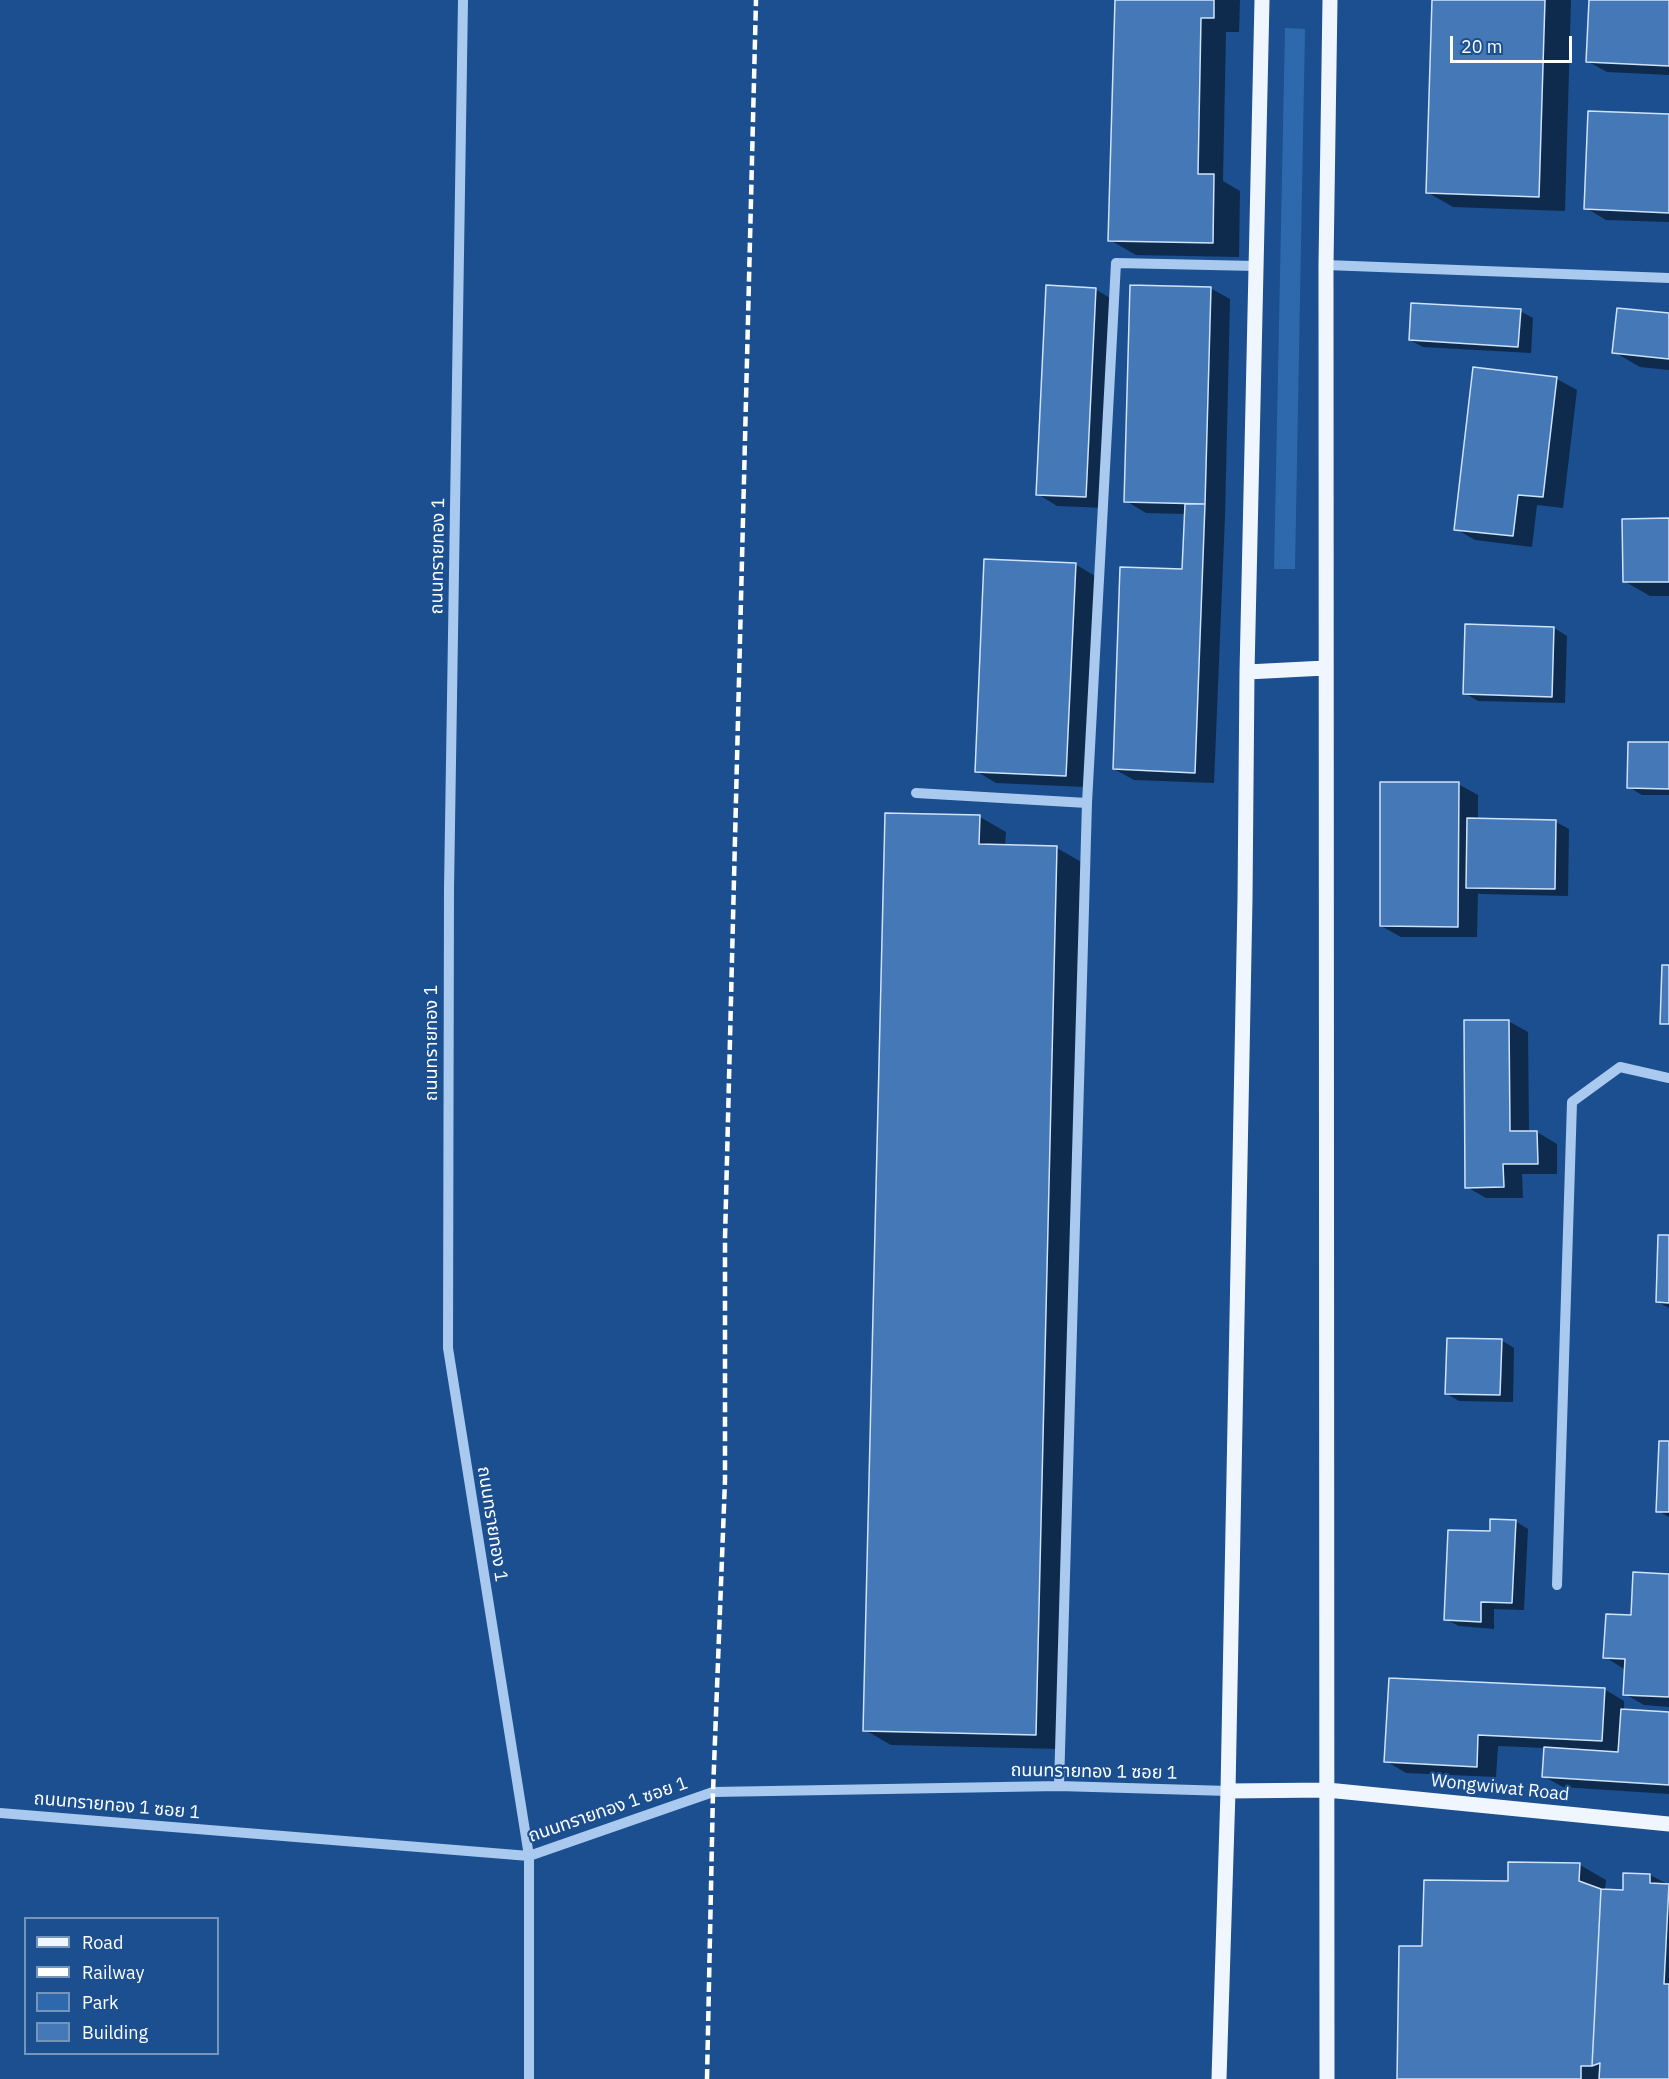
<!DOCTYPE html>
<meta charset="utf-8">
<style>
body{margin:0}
#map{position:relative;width:1669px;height:2079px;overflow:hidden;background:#1b4f8f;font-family:"IBM Plex Sans",sans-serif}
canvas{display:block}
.legend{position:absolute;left:24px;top:1917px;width:195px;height:138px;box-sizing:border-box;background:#1b4f8f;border:2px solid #7695bc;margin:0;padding:8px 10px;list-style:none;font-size:18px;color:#fff}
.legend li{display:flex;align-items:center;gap:12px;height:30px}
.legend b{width:30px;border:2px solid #7695bc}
.scale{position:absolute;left:1450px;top:36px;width:122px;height:27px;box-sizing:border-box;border:3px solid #fff;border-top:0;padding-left:8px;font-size:18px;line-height:21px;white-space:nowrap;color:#fff;-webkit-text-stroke:4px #1b4f8f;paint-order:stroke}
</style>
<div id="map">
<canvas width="1669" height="2079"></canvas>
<ul class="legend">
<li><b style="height:8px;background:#f0f6ff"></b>Road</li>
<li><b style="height:8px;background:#fff"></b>Railway</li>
<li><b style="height:16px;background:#2e69ad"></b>Park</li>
<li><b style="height:16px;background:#4478b7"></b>Building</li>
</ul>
<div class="scale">20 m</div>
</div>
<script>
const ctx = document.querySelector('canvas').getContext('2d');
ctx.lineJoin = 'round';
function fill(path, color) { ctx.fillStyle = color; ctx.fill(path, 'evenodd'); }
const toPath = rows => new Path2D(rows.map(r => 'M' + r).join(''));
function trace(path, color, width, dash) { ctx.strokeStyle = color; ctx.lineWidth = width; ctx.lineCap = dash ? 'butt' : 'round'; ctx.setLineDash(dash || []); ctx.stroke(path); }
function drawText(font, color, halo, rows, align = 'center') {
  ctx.font = font + ' "IBM Plex Sans","Noto Sans Thai",sans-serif'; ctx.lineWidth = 4.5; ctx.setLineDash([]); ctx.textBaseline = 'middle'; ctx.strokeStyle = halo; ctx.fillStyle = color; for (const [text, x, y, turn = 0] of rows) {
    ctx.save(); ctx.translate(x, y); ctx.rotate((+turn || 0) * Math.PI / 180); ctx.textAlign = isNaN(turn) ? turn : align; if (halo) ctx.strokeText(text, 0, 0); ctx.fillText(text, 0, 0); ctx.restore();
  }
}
fill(toPath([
 [1285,28,1305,29,1295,569,1274,569]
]), '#2e69ad');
fill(toPath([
 [1115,0,1240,0,1239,32,1226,32,1223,181,1240,191,1239,257,1136,255,1110,240],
 [1433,0,1571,0,1565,211,1453,207,1427,192],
 [1591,0,1669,0,1669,75,1607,72,1587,61],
 [1669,116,1669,222,1606,220,1586,208],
 [1210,288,1230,299,1225,516,1214,783,1134,780,1114,769,1184,570,1186,514,1146,513,1126,501],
 [1095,289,1115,301,1106,508,1057,506,1038,494],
 [1520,311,1533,318,1531,353,1423,347,1410,340],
 [1669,314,1669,370,1640,367,1614,352],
 [1474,369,1557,379,1577,390,1563,508,1537,505,1532,547,1475,540,1456,529],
 [1669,520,1669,596,1650,596,1624,581],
 [1075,564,1095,576,1085,787,996,783,976,771],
 [1554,628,1567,636,1565,703,1478,701,1465,693],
 [1669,744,1669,795,1642,795,1629,787],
 [1458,784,1478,795,1478,820,1556,822,1569,829,1568,896,1480,894,1478,893,1477,937,1401,937,1381,926],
 [980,817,1006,832,1005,846,1057,848,1083,863,1062,1749,891,1745,865,1730],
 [1508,1021,1528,1032,1529,1132,1537,1132,1557,1144,1557,1174,1522,1174,1523,1198,1486,1198,1467,1187],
 [1669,1237,1669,1308,1658,1302],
 [1501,1340,1514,1348,1513,1402,1459,1401,1446,1393],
 [1669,1443,1669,1517,1658,1511],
 [1515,1521,1528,1529,1524,1610,1494,1609,1494,1629,1459,1626,1445,1619,1491,1533],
 [1669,1576,1669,1707,1644,1705,1625,1694,1624,1669,1605,1657,1632,1616],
 [1604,1689,1624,1701,1624,1711,1669,1714,1669,1794,1563,1787,1543,1776,1545,1748,1498,1746,1496,1777,1406,1773,1386,1761],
 [1580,1865,1606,1880,1605,1890,1625,1891,1650,1875,1669,1885,1669,2079,1398,2079,1424,1948,1509,1882]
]), '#0007');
const building = toPath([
 [1115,0,1214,0,1214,18,1201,18,1198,174,1214,174,1213,243,1108,241,1115,0],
 [1432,0,1545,0,1539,197,1426,193,1432,0],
 [1589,0,1669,0,1669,66,1586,62,1589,0],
 [1588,111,1669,114,1669,213,1584,209,1588,111],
 [1046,285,1096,288,1086,497,1036,495,1046,285],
 [1130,285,1211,287,1205,504,1124,502,1130,285],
 [1411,303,1521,309,1518,347,1409,340,1411,303],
 [1617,308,1669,313,1669,359,1612,353,1617,308],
 [1473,367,1557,377,1543,497,1518,495,1513,536,1454,530,1473,367],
 [1185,504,1205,504,1195,773,1113,769,1120,567,1182,569,1185,504],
 [1669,518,1669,582,1623,582,1622,519,1669,518],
 [984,559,1076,563,1066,776,975,772,984,559],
 [1465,624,1554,627,1552,697,1463,694,1465,624],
 [1628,742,1669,742,1669,789,1627,788,1628,742],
 [1380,782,1459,782,1458,927,1380,926,1380,782],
 [885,813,980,815,979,844,1057,846,1036,1735,863,1731,885,813],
 [1467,818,1556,820,1555,889,1466,888,1467,818],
 [1662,965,1669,965,1669,1024,1660,1024,1662,965],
 [1464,1020,1509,1020,1510,1131,1537,1131,1538,1164,1503,1164,1504,1187,1465,1188,1464,1020],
 [1658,1235,1669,1235,1669,1303,1656,1302,1658,1235],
 [1447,1338,1502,1339,1500,1395,1445,1394,1447,1338],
 [1659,1441,1669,1441,1669,1512,1656,1512,1659,1441],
 [1490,1519,1516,1520,1512,1603,1481,1602,1481,1622,1444,1620,1448,1530,1490,1531,1490,1519],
 [1633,1572,1669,1574,1669,1697,1623,1695,1625,1659,1603,1658,1606,1614,1631,1615,1633,1572],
 [1389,1678,1605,1688,1602,1741,1478,1735,1477,1767,1384,1762,1389,1678],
 [1621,1709,1669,1712,1669,1785,1542,1777,1544,1747,1618,1752,1621,1709],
 [1508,1862,1580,1863,1579,1881,1601,1889,1592,2066,1581,2066,1581,2079,1397,2079,1399,1946,1422,1946,1424,1880,1508,1881,1508,1862],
 [1623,1873,1650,1874,1650,1883,1669,1884,1664,1984,1669,1984,1669,2079,1599,2079,1600,2063,1592,2066,1601,1889,1623,1890,1623,1873]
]);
fill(building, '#4478b7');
trace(building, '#cfe3fa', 1.5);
trace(toPath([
 [463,0,449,889,448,1348,529,1856,529,2079],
 [1326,265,1669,278],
 [916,793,1087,803],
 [1557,1585,1572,1102,1620,1067,1669,1078],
 [1059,1786,1087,803,1116,263,1256,266],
 [0,1813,529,1856,713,1792,1059,1786,1228,1791]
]), '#a9c9ee', 10);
trace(toPath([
 [1247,672,1325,668],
 [1228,1791,1327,1790,1669,1824],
 [1219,2079,1228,1791,1245,899,1247,672,1262,0],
 [1327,2079,1326,265,1330,0]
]), '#f0f6ff', 15);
trace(toPath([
 [707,2079,713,1792,725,1480,725,1239,756,0]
]), '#fff', 4.5, [10, 4.5]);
drawText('18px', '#fff', '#1b4f8f', [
 ["ถนนทรายทอง 1",438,556,-89],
 ["ถนนทรายทอง 1",432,1043,-90],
 ["ถนนทรายทอง 1",492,1524,81],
 ["ถนนทรายทอง 1 ซอย 1",1094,1772,1],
 ["Wongwiwat Road",1500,1788,6],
 ["ถนนทรายทอง 1 ซอย 1",117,1806,5],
 ["ถนนทรายทอง 1 ซอย 1",608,1810,-19]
]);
</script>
